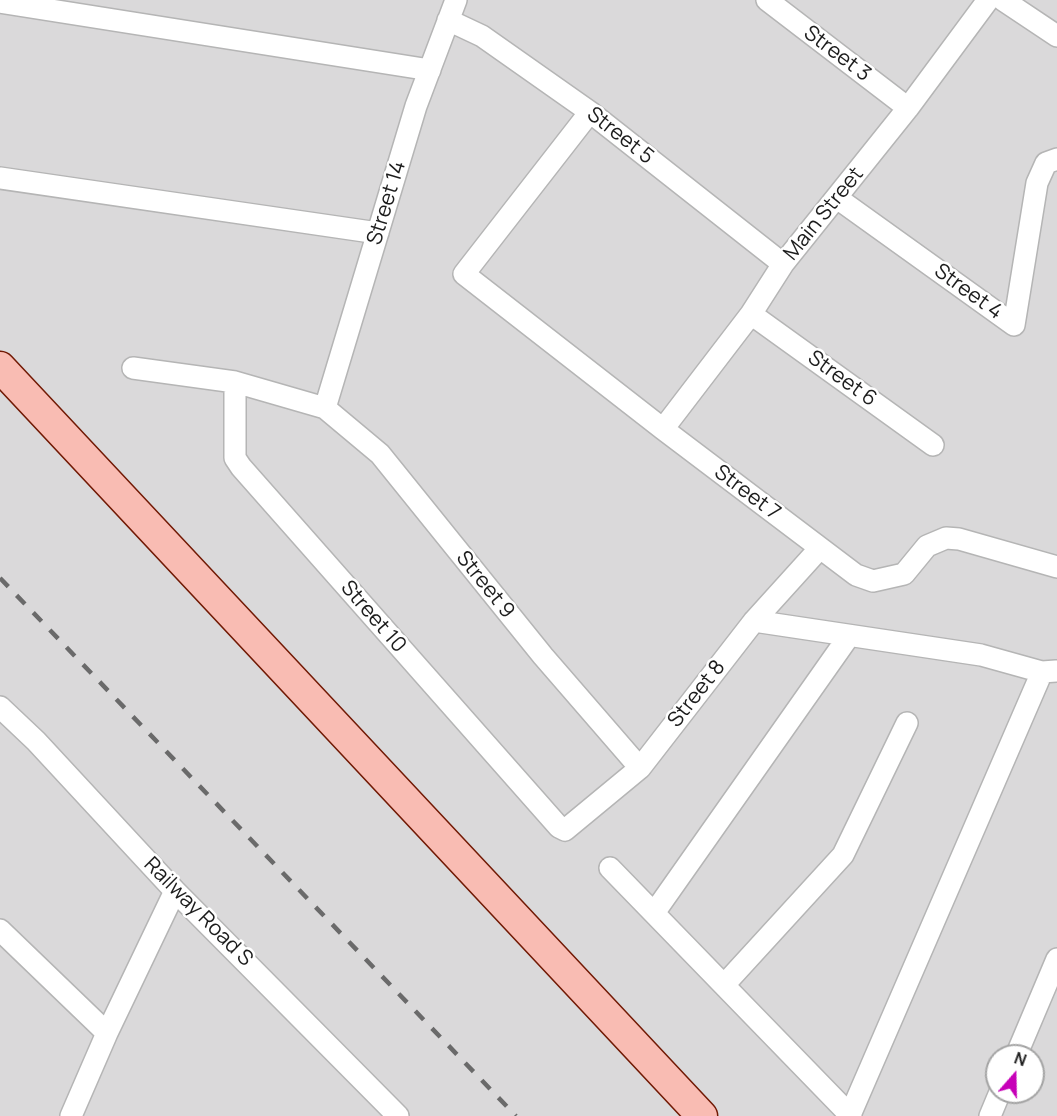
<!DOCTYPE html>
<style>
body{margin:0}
#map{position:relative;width:1057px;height:1116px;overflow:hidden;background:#ede1e4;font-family:Manrope,sans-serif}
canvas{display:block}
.north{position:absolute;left:985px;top:1044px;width:60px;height:60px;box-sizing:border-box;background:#fff;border:2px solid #a4a4a4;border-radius:50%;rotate:20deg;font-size:16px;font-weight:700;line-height:24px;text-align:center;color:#1c1c1c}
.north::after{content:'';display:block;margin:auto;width:21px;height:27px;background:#c700b8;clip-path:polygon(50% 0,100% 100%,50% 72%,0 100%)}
</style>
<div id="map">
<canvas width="1057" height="1116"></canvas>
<div class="north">N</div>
</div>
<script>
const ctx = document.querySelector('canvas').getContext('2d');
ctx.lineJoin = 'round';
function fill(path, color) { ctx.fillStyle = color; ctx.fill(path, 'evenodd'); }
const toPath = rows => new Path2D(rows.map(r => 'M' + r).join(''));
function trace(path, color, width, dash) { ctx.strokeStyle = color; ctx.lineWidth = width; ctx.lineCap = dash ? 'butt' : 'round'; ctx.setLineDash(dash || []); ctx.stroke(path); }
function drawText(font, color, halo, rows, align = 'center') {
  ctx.font = font + ' Manrope,sans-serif'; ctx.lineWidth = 5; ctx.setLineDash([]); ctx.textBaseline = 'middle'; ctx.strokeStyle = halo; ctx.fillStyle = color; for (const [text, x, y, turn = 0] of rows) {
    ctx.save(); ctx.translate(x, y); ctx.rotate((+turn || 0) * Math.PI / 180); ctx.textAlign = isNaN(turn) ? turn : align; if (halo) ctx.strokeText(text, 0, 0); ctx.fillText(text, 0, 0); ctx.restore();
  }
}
fill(toPath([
 [0,0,1057,0,1057,1116,0,1116],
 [997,1056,1033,1056,1033,1092,997,1092]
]), '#dad9da');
const street = toPath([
 [767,0,908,108],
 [1003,0,1057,36],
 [0,2,430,70],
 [448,20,482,36,590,112,783,264],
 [590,112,464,274,663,429,856,575,873,581,904,574,927,546,946,538,959,539,1057,567],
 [0,178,378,233],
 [837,198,1014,325,1037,183,1046,163,1057,159],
 [751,314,933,445],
 [133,368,235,382,325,408,380,454,543,656,640,768],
 [235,382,235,458,241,467,559,827,565,830,640,768,754,621,820,548],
 [325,408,416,106,456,0],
 [663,429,751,314,783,264,908,108,988,0],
 [754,621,981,655,1042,672,1056,671],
 [0,707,36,741,175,891,398,1116],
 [610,868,851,1116],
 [654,913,849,636],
 [0,930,107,1033],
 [724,985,843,855,907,723],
 [1016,1056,1057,959],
 [850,1115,1042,672],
 [71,1116,107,1033,175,891],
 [990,1116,1000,1092]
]);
const secondary = toPath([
 [0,367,702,1116]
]);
trace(street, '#b5b5b5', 24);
trace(secondary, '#711904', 33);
trace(street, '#fff', 21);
trace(secondary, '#f9bcb3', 30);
trace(toPath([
 [0,578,516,1116]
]), '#6a6a6a', 4.5, [12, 12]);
drawText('21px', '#1c1c1c', '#fff', [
 ["Street 3",837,54,37],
 ["Street 5",620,136,38],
 ["Street 14",387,203,-73],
 ["Main Street",824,214,-51],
 ["Street 4",968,292,36],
 ["Street 6",842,379,36],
 ["Street 7",747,493,37],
 ["Street 9",485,585,51],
 ["Street 10",373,617,49],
 ["Street 8",697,694,-52],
 ["Railway Road S",198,912,45]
]);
</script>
